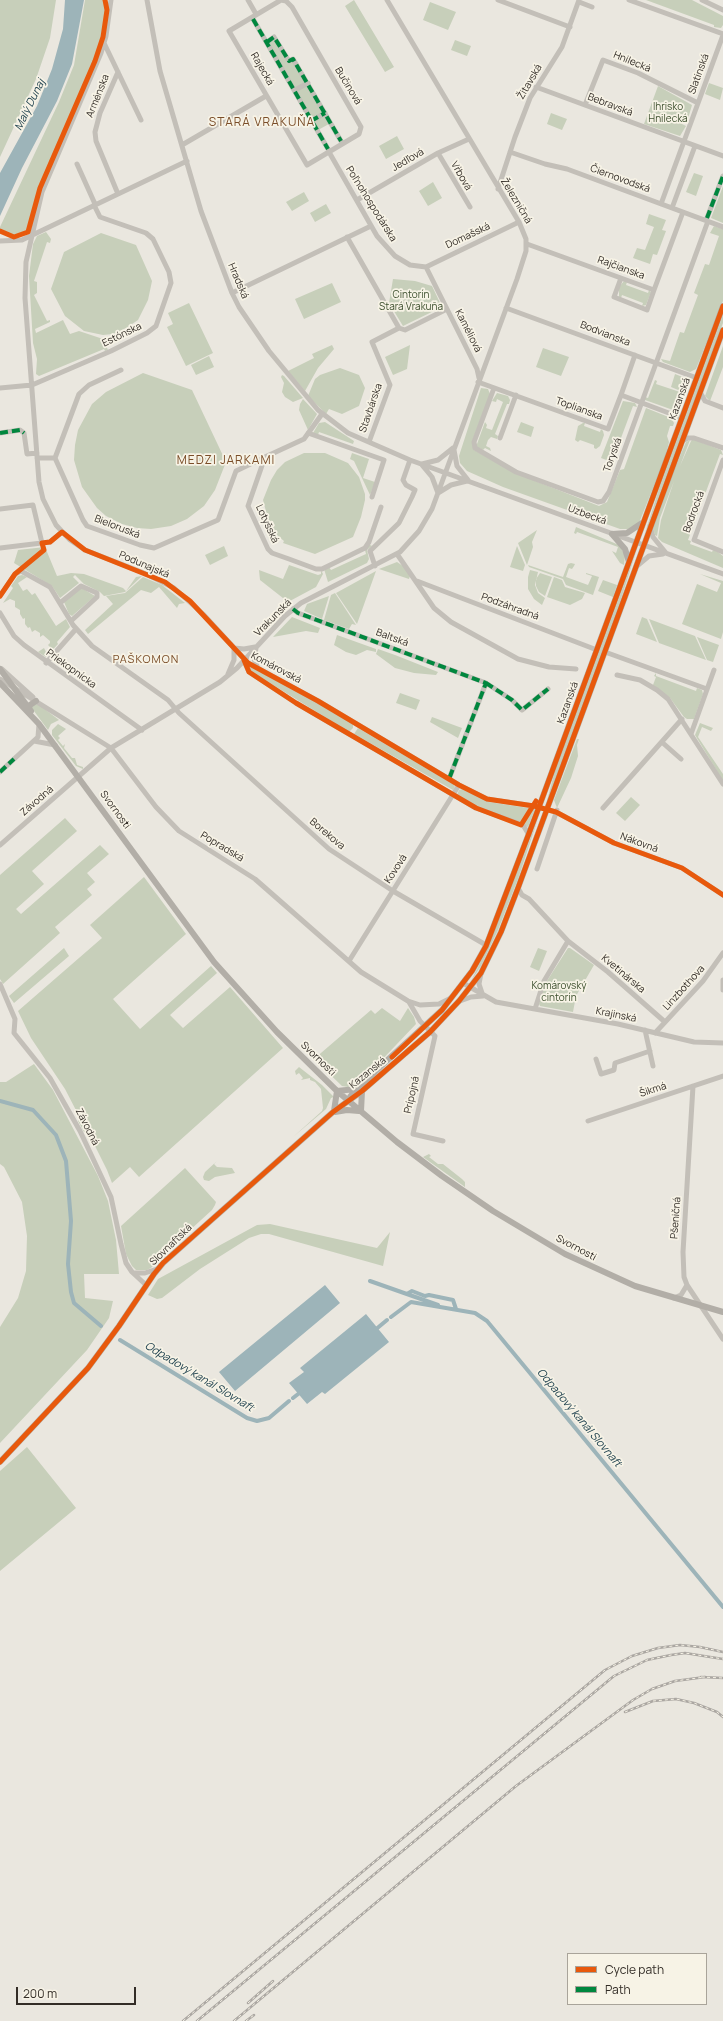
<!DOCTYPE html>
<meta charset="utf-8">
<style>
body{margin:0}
#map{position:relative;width:723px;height:2021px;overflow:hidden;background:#eae7df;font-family:Manrope,sans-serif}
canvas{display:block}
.legend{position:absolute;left:567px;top:1953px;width:140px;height:52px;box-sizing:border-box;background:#f7f3e6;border:1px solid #a9a49a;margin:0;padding:5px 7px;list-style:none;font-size:12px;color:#332d27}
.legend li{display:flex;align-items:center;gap:8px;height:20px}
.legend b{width:20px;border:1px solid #a9a49a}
.scale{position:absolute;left:16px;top:1987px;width:120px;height:18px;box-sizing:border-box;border:2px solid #332d27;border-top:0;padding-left:5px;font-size:12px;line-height:14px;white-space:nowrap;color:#332d27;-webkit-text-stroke:3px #f7f3e6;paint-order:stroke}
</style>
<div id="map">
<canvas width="723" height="2021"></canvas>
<ul class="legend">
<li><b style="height:5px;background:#e8590c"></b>Cycle path</li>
<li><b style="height:5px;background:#00873e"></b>Path</li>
</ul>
<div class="scale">200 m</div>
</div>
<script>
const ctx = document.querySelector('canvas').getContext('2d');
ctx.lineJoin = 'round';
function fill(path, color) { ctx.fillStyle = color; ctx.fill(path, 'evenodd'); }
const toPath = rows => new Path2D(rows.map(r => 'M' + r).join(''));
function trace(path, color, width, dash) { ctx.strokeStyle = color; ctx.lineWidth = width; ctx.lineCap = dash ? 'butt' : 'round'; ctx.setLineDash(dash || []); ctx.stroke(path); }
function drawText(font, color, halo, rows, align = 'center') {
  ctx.font = font + ' Manrope,sans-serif'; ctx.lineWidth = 3.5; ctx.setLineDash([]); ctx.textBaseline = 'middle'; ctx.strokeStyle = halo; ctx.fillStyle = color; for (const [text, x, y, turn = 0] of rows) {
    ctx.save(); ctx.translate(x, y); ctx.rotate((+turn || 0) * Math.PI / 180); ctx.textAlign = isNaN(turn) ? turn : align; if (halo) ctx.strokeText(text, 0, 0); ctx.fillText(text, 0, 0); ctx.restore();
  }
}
fill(toPath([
 [0,0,56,0,50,38,36,79,0,157],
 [85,0,105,0,107,10,103,37,95,61,40,188,28,232,19,237,13,237,0,231,0,227,59,102,74,65],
 [354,0,394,67,385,72,345,6],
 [646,0,692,0,723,16,723,25,721,28,714,27,714,25],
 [430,2,456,12,448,30,423,20],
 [274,39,289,63,293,60,329,124,318,130,268,42],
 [455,40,471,46,467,56,451,50],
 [709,83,723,88,720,100,705,94],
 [658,86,692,105,687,122,683,122,682,124,686,126,680,136,644,124],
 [551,113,567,119,562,130,547,124],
 [397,136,404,149,386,159,379,146],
 [694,173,703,176,696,196,686,192],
 [433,182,442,198,428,206,419,191],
 [723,186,723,223,711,218],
 [304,192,309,201,292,211,286,202],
 [326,204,331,213,315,222,310,213],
 [649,214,666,220,662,230,666,231,657,255,653,254,650,264,633,258,637,248,645,250,654,227,646,224],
 [714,226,723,229,723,301,696,369,690,372,663,362,661,359,670,361,680,332,684,333,698,295,694,293,705,264,709,265,719,236,710,233],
 [46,232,51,239,50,243,47,242,34,281,37,282,37,293,34,295,47,321,50,320,50,322,35,329,36,333,63,320,70,334,79,331,103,339,108,350,105,351,104,349,39,376,36,374,37,359,33,343,29,276,33,244,37,236],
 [101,233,136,245,152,281,148,300,138,320,126,328,113,334,103,335,84,331,65,316,51,289,64,252],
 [393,279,415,281,432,286,442,307,403,326,389,303],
 [624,281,627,282,626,285,648,293,649,290,651,292,646,305,642,306,643,303,622,295,621,298,619,297,619,287],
 [332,283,341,302,304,319,295,299],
 [189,303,213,353,186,366,167,327,173,324,168,313],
 [723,315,723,323,644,536,659,489],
 [332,345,334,349,318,368,305,391,288,371,314,358,312,354],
 [410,345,407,369,393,375,385,357],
 [723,346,723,367,710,401,705,396],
 [543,348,569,357,561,376,536,367],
 [209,356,214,367,196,375,191,365],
 [340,368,359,375,365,388,359,406,342,414,329,409,326,414,308,396,315,379,320,375],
 [143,373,192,390,226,462,215,490,204,506,187,519,171,526,151,529,137,528,122,524,106,516,97,508,82,487,74,460,75,445,78,430,92,404,106,392],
 [675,374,685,378,686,382,683,392,671,387],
 [282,375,284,376,303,398,293,402,285,397,282,392,284,383,281,377],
 [655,380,657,381,656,384,683,393,678,407,673,410,645,400,645,397,648,398],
 [481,388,488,389,490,394,472,442,474,450,515,473,599,506,607,502,620,470,624,469,646,408,671,418,674,423,673,426,670,426,667,436,669,442,665,458,639,523,628,529,620,529,503,487,467,471,460,463,459,456],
 [497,393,508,396,510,400,509,404,507,404,495,434,498,436,497,439,491,437,488,440,486,446,490,448,491,451,485,448,483,450,477,447,477,444,485,422,487,425,486,428,492,430,503,402,497,399,496,402,492,401],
 [303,399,317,414,308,430,299,410,300,404],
 [623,401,635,403,637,407,633,406,612,462,601,458],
 [325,422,354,441,353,444,319,432,318,435,313,433,319,423],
 [521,422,534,427,531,437,517,432],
 [583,423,585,423,584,426,600,432,601,429,603,431,604,435,600,446,596,449,594,448,594,445,580,440,578,442,575,440,578,426],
 [693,439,721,450,723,455,720,454,688,540,691,541,690,544,712,552,713,550,718,552,723,556,723,568,662,542,658,538,661,520,674,481,660,518,657,536,655,535,653,528,675,468,686,442,690,440,680,466,691,441],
 [304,453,325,453,348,463,359,477,365,494,365,500,361,517,353,537,315,554,283,543,284,541,277,535,268,519,263,500,271,480,277,470,285,462],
 [352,453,369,459,363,478,375,482,370,495,354,461,350,459],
 [576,527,619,545,625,555,624,565,620,563,612,551,616,553,618,547,577,532,576,534,574,533],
 [537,530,532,542,533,547,527,565,518,543],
 [368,544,372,546,367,550,369,559,367,563,328,582,324,569,329,567,331,570,366,554,365,550],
 [224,546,228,556,210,565,205,555],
 [517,546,525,565,523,571,510,567],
 [45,547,57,576,71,573,84,574,123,588,126,591,136,577,142,576,125,592,104,596,100,592,84,584,75,575,73,577,79,583,60,598,52,586,14,563,18,550],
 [636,552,620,602,547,801,554,774],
 [397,562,403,566,410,576,409,579,379,569],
 [571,563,575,564,574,566,572,569,569,568,566,577,588,585,592,576,586,574,586,573,599,577,593,595,566,585,563,579,529,567,528,565,563,577,568,564],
 [289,565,318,575,321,574,321,570,323,574,316,587,288,602,260,580,259,570,283,579],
 [530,570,538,572,535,585,538,593,545,598,542,605,534,599,528,589,528,577],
 [376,571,357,624,336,593],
 [540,573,552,577,545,596,539,592,536,586,536,579],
 [700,574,723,581,723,632,721,639,682,624,697,584,717,592,721,583],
 [22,575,27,577,18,583,23,591,27,589,32,595,35,593,56,626,66,619,70,627,57,642,58,644,46,657,38,652,44,648,46,652,51,648,48,645,50,643,50,641,43,635,40,637,40,633,35,630,32,632,30,627,28,628,25,624,25,618,23,619,20,614,20,610,15,607,15,601,10,599,3,603,13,588,11,586,18,576],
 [143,577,162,585,185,603,179,604,177,608,159,587,151,593,141,590,88,634,85,630,113,604,106,596,125,593],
 [554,577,562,580,565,587,585,593,582,599,570,605,547,597],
 [603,580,617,585,613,597,598,591],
 [80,587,95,596,72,616,69,614,64,602],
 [335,593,356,625,352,624,349,629,324,620,331,595],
 [329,596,322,619,304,611,307,604],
 [292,617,320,628,318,633,306,631,273,637],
 [642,617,647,619,657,642,636,634],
 [649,619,695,636,706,660,659,643],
 [337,635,376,649,376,652,367,650,356,655,346,652,334,645],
 [697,637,719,645,713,662,707,660],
 [378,649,395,655,438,672,436,675,414,673,395,668,376,654],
 [250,666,304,695,353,724,353,728,349,732,249,670],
 [656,673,656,676,696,691,697,688,702,690,703,694,694,719,687,719,684,717,670,698,653,685,656,677,654,676],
 [400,693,420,700,416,710,396,703],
 [38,704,59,720,51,724,48,730,31,707,33,705],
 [432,717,462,728,458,738,430,722],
 [700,723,713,728,711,731,702,727,698,737,723,774,723,781,695,735],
 [58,724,66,729,58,736,60,738,58,740,63,746,65,744,64,748,72,758,75,758,77,765,83,767,83,769,76,766,52,735,52,730],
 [358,728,453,784,455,787,453,790,354,734],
 [577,739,579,739,577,745,578,756,571,778,557,808,554,800],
 [462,789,489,802,535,809,528,827,470,803,457,795,459,790],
 [631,797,640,805,625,821,616,813],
 [65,818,77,831,32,871,44,884,16,909,21,914,100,845,109,854,87,873,95,882,87,889,92,895,55,927,60,933,3,984,0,979,0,875],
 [538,819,518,879,498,930,481,966,471,981,486,951],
 [144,877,186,934,113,999,140,1029,211,966,217,973,170,1015,183,1028,230,987,283,1048,139,1177,130,1167,112,1183,107,1170,87,1130,84,1132,78,1121,80,1118,65,1089,31,1038,18,1011,102,938,90,925],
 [64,948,69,956,14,1003,9,996],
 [538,948,547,951,539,971,530,967],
 [568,948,570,948,594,965,576,996,573,1012,540,1006,539,1004,545,984],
 [382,1008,400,1021,408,1008,414,1017,416,1024,377,1065,357,1082,348,1087,342,1086,314,1059,371,1010,375,1014],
 [34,1064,53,1090,98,1176,108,1201,116,1240,119,1274,84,1274,85,1298,113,1301,109,1318,87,1350,0,1443,0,1327,18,1298,26,1271,27,1236,22,1202,4,1167,0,1164,0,1082,6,1082],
 [299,1067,322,1085,334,1097,331,1098,326,1109,293,1137,322,1111,323,1108,321,1089,315,1082,310,1080,310,1078,301,1080,303,1078,299,1073,296,1075,295,1071],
 [429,1154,431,1156,429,1157,438,1164,443,1164,462,1179,465,1182,465,1187,423,1157],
 [217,1161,214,1164,217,1167,232,1168,235,1173,215,1177,209,1181,204,1180,203,1177,205,1172],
 [185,1168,216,1202,215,1205,212,1210,166,1252,151,1268,147,1270,136,1270,132,1266,126,1254,121,1226],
 [270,1224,377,1248,390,1232,383,1266,269,1234,261,1234,249,1238,200,1269,162,1298,157,1299,148,1295,158,1279,257,1225],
 [27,1447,76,1508,0,1571,0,1471]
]), '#c7cfba');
fill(toPath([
 [65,0,84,0,72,64,57,101,22,168,0,216,0,173,37,106,52,69,63,29],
 [325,1285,340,1303,235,1391,219,1372],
 [366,1314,389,1342,325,1394,322,1392,307,1404,289,1383,304,1372,300,1368]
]), '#9db4b9');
trace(toPath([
 [0,1101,33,1110,56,1135,66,1161,71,1221,68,1264,71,1292,74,1303,101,1326],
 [370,1281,438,1305],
 [407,1294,412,1291,425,1296,429,1295,453,1300,456,1309],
 [391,1317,411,1302,475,1313,487,1321,723,1607],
 [375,1330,387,1320],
 [120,1340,247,1418,257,1421,269,1418,289,1401],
 [293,1398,302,1391]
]), '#9db4b9', 4);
trace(toPath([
 [111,0,106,36,101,53,42,192,26,262,25,298,39,482,43,499,56,525,70,540,85,550,144,573,174,588,203,614,248,663,318,701,459,785,487,799,534,806,556,812,614,843,682,868,723,895],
 [147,0,160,71,201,211,232,293,239,307,269,351,318,410,348,433,410,460,723,574],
 [248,0,256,14],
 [281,0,286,1,292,7,361,127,359,134,307,165,229,31,281,0],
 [498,0,570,27],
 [629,0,723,34],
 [702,0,723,10],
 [579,2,592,7],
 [253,19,328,149],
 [267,42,274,37,289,61,293,59,341,141],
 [104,43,141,120],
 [536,87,723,156],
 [295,90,308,83],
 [585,105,603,60,638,73,698,103],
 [311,121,325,113],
 [182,145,266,96],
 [329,152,377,236,395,256,410,265,426,267,519,222],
 [510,152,545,164,567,169,723,227],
 [438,153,470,207],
 [77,164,95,204],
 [498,189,515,137,530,98,562,47,579,0],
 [118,194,96,141,95,132,100,113,118,72],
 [357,200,438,153,469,139],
 [661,204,723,35],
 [672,208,695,146],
 [707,218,723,176],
 [347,237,399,328,372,342,390,385,369,442],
 [0,241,22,240,187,161],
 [527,244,654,290,683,212],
 [426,267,477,369,479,378],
 [621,278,614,297,647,310,654,290],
 [232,293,371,226],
 [506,308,697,378],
 [399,328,405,330,447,309],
 [121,370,89,385,79,394,55,458,83,520,87,526,140,545,154,548,218,520,236,471,265,457],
 [478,382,608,429,621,395,682,418],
 [0,388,32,385,111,351,147,333,156,326,171,283,169,272,153,239,146,233,100,217,94,205],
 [494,388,474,442,475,448,516,472,598,502,603,501,609,492,708,221],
 [700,392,705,401,723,408],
 [621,395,635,355],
 [322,414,304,439,265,457,248,506,268,549,272,553,289,559,316,569,322,569,365,548,369,542,381,507],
 [0,433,20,430,24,433,27,454,37,453],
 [308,433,384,460,372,497],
 [500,438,516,395],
 [682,441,688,438,694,438,723,448],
 [454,450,457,466,468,480],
 [37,458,55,458],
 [723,460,694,540,723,552],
 [422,464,438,460,453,448],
 [422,465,432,477,438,493],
 [438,493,451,485,467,481],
 [0,509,33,505,42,543],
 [650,526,653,537,666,553],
 [0,548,50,542,62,532],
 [397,554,434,608,451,622,518,659,549,667,576,669],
 [375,566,370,551,399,523,412,497,415,490,406,485,403,480,410,460],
 [637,566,649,556,663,554],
 [417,581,597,650],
 [0,596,15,574,21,571,50,587,73,625,92,646,168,700,179,713,329,849,393,891,486,945],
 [60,603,81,586,97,593,97,597,71,621],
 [293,609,298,613,486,683,449,779],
 [0,613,14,636,24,645,142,730],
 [234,648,244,649,255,647],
 [256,648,254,659,257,666],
 [605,652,707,689],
 [244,661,249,672,296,703,476,808,523,825,529,835],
 [46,663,76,629],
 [2,669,33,697],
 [228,674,234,660,234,649],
 [617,675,640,680,657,690,668,699,723,784],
 [0,679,111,748,156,807,179,831,255,879,361,972,408,1001,420,1005,439,1004,451,998],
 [486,683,512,700,522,710,548,689],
 [691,734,714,670],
 [34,741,55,745],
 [664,744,681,759],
 [0,772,38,737,39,724],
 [603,808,682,719],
 [0,845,111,748,220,682,237,668,285,616,301,603,400,552,419,531,432,509,517,279,526,251,526,239,519,222,387,0],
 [537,869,557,810],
 [518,888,522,895,529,899,568,941,608,972,665,1022],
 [349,961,459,785],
 [481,973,479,984,483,996],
 [723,980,723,990],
 [463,983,496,1002,618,1024,694,1042,723,1043],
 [0,984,15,1019,14,1033,50,1078,80,1131,111,1197,121,1244,126,1263,132,1272,146,1285],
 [460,1001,471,997,483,996],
 [409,1002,420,1021,435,1036,413,1134,443,1141],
 [535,1009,544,981,568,941],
 [645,1030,653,1066],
 [655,1033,703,981,723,953],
 [596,1059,601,1074,614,1070,615,1063,650,1051],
 [693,1086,683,1252,684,1277,687,1285,723,1339],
 [588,1121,723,1076],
 [134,1273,145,1273,157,1269],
 [674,1298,681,1295,687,1285]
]), '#c3bfb8', 5);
trace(toPath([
 [612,534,627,533,642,523],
 [612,534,625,549,629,562],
 [0,669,31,711],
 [0,683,39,724,214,962,277,1032,337,1091,397,1142,442,1176,493,1211,565,1254,635,1286,723,1312],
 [29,708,30,705,36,701],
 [337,1091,356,1089],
 [350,1097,356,1089,442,1010,472,971,486,946,539,807,723,306],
 [334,1111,337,1091],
 [361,1111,362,1091],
 [335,1112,347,1110,359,1111],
 [0,1462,88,1368,119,1326,154,1274,163,1263,333,1112,362,1091,430,1032,459,1001,481,973,501,932,518,888,723,330]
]), '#b2aea7', 6);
const rail = toPath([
 [701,1677,723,1678],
 [625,1712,653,1701,676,1699,694,1703,717,1712,723,1717],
 [248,2003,273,1981],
 [183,2021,605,1670,632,1656,658,1648,680,1645,700,1647,723,1652],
 [197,2021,614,1676,647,1660,671,1655,685,1653,723,1659],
 [234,2021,516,1786,633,1700,652,1689,675,1681,705,1677],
 [246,2021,254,2015]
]);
trace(rail, '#aba7a2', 2.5);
trace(rail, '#f7f3e6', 1, [3]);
trace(toPath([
 [253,19,328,149],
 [267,42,274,37,289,61,293,59,341,141],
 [311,121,325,113],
 [707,218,723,176],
 [0,433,20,430,24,433],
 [293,609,298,613,486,683,449,779],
 [486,683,512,700,522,710,548,689],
 [0,772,14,759]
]), '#00873e', 4, [8, 4]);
trace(toPath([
 [0,231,14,237,28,232,40,188,95,61,103,37,107,10,105,0],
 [0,596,15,574,44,550,42,543,50,542,62,532,85,550,165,582,190,601,248,663,318,701,459,785,487,799,534,806,556,812,614,843,682,868,723,895],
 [244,660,249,672,296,703,476,808,521,825,536,801],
 [392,1057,442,1010,472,971,486,946,539,807,723,306],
 [0,1462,88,1368,119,1326,154,1274,163,1263,333,1112,362,1091,430,1032,459,1001,481,973,501,932,518,888,723,330]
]), '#e8590c', 5);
drawText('10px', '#332d27', '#f7f3e6', [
 ["Hnilecká",632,62,22],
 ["Rajecká",262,69,60],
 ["Slatinská",699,74,-70],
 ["Žitavská",530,82,-60],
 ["Bučinová",348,86,59],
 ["Arménska",98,96,-68],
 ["Bebravská",610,105,21],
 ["Jedľová",408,160,-30],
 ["Vŕbová",461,176,60],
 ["Čiernovodská",620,179,20],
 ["Železničná",516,201,59],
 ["Poľnohospodárska",371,204,58],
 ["Domašská",468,236,-25],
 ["Rajčianska",621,268,20],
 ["Hradská",238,281,67],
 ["Kaméliová",468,331,63],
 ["Bodvianska",605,334,21],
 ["Estónska",122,335,-26],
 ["Kazanská",680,399,-70],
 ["Stavbárska",371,408,-71],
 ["Toplianska",579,409,20],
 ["Toryská",613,455,-70],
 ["Bodrocká",694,512,-70],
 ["Uzbecká",587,515,20],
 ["Lotyšská",267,524,65],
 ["Bieloruská",117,527,21],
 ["Podunajská",144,565,23],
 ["Podzáhradná",510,607,20],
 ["Vrakunská",273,618,-45],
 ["Baltská",392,638,20],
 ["Komárovská",276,668,28],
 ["Priekopnícka",71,669,36],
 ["Kazanská",568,703,-70],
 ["Závodná",37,801,-41],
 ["Svornosti",115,810,54],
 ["Borekova",327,834,40],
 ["Nákovná",639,843,20],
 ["Popradská",222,847,31],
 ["Kovová",396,869,-57],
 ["Kvetinárska",623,974,40],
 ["Linzbothova",684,988,-48],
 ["Krajinská",616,1015,11],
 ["Svornosti",318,1059,44],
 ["Kazanská",368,1073,-39],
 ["Šikmá",653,1090,-18],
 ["Prípojná",412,1095,-77],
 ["Závodná",87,1127,63],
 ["Pšeničná",676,1218,-86],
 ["Slovnaftská",171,1245,-44],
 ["Svornosti",576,1248,28]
]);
drawText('10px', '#3c4f2d', '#f7f3e6', [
 ["Ihrisko",668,107],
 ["Hnilecká",668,119],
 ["Cintorín",411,295],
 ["Stará Vrakuňa",411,307],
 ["Komárovský",559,986],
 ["cintorín",559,998]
]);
drawText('italic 11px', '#214350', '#f7f3e6', [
 ["Malý Dunaj",30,105,-64],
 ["Odpadový kanál Slovnaft",199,1377,31],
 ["Odpadový kanál Slovnaft",579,1418,50]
]);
ctx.letterSpacing = '1px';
drawText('11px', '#7a4d28', '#f7f3e6', [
 ["PAŠKOMON",146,660]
]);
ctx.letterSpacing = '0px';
ctx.letterSpacing = '1px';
drawText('12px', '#7a4d28', '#f7f3e6', [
 ["STARÁ VRAKUŇA",262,123],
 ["MEDZI JARKAMI",226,461]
]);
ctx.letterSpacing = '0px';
</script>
